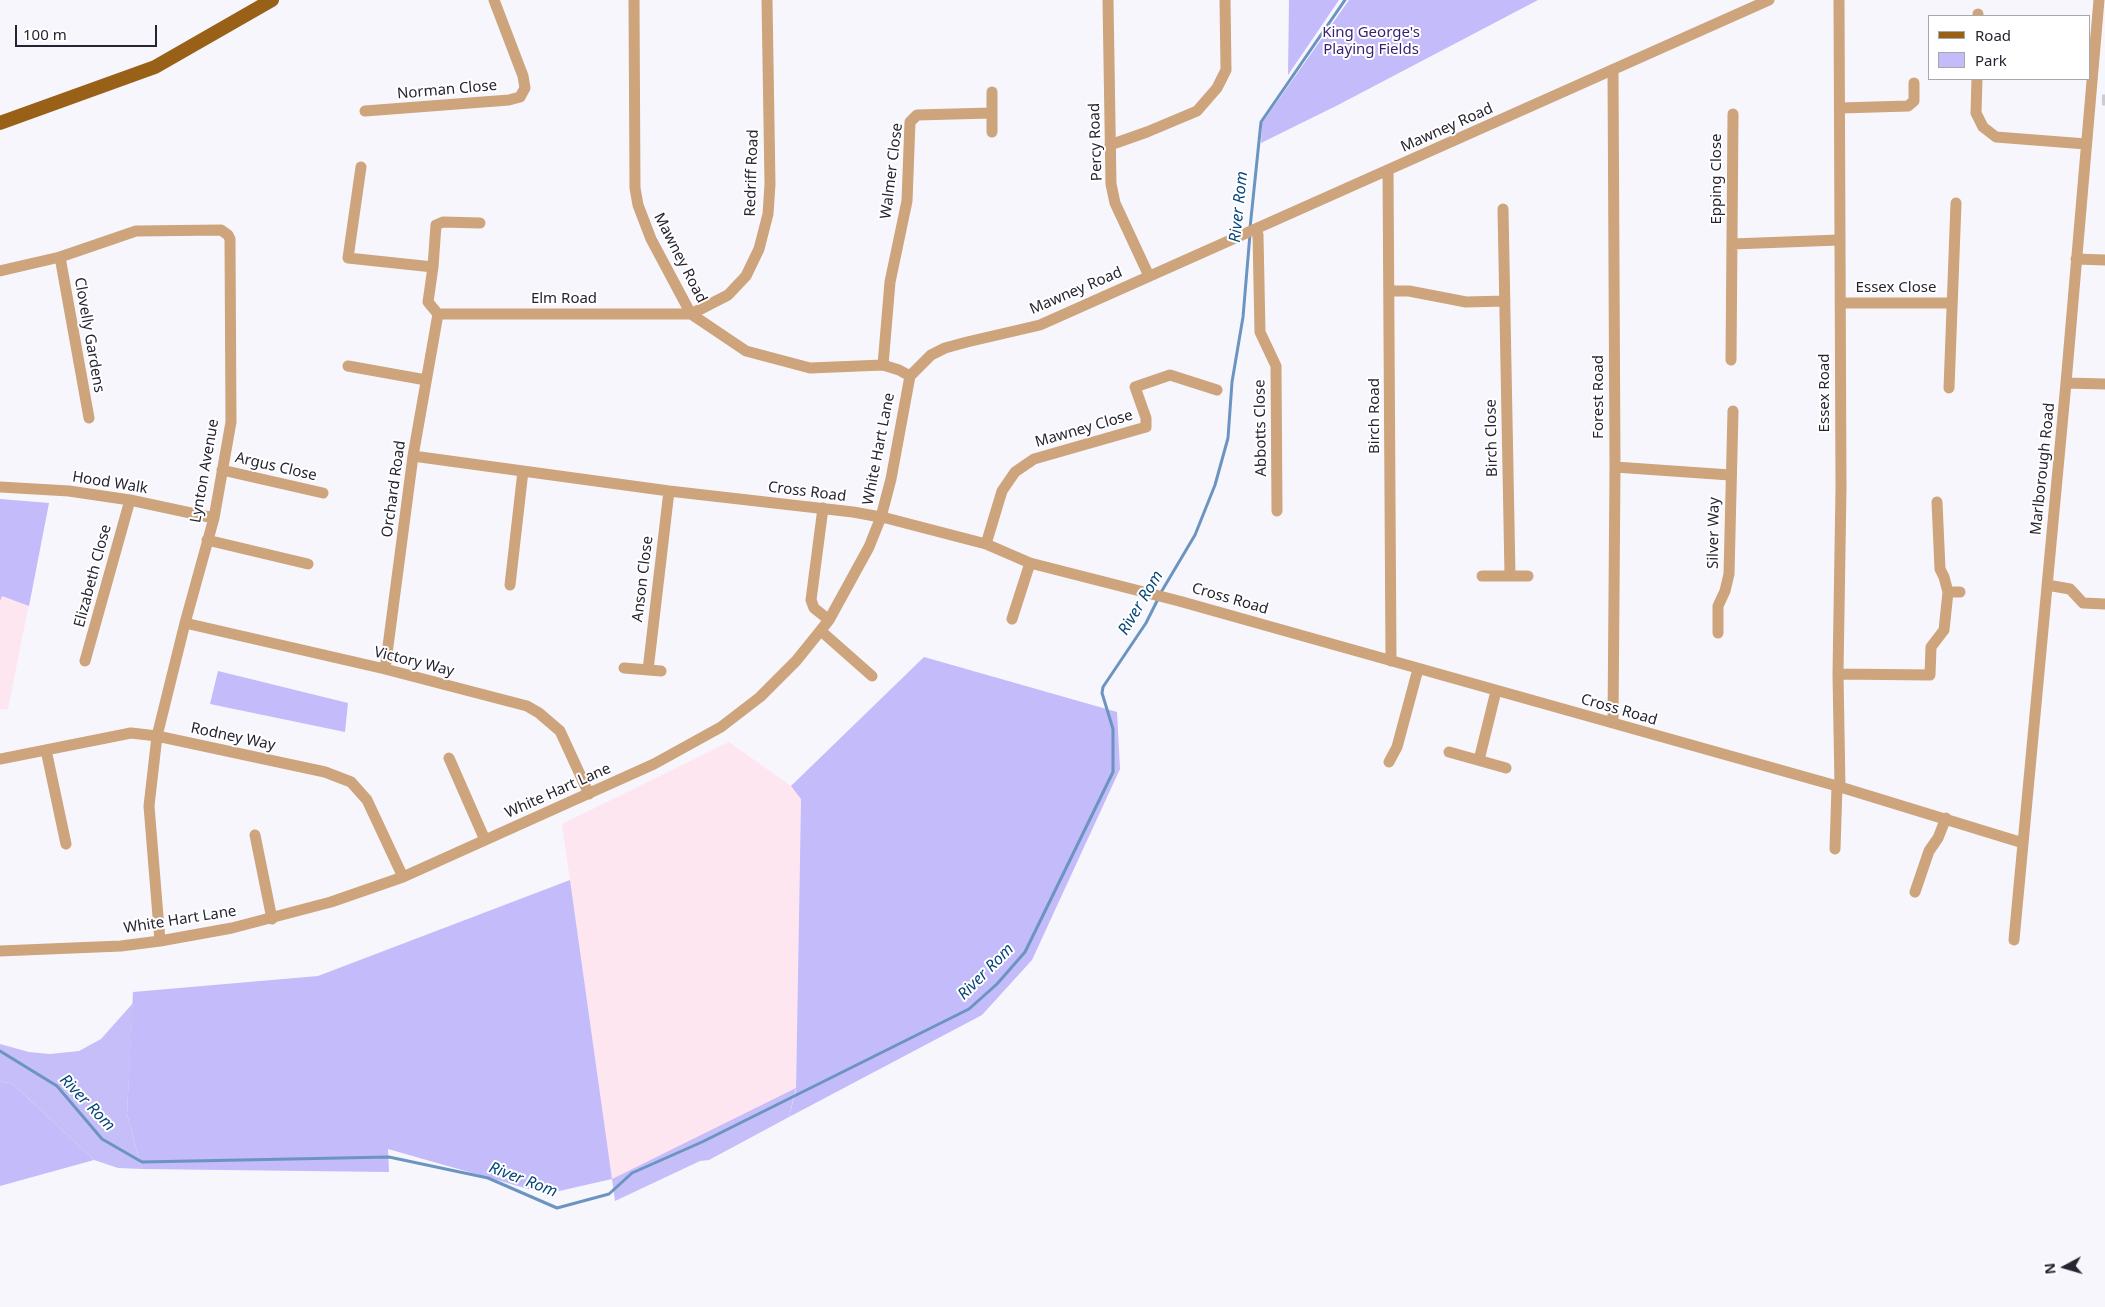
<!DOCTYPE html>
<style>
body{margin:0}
#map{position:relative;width:2105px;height:1307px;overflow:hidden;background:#f7f6fd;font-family:"Noto Sans",sans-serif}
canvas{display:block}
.legend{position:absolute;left:1928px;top:15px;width:162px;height:65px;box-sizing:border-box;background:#fff;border:1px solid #a8a7ac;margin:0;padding:6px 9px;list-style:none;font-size:15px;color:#252430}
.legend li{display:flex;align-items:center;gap:10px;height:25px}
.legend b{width:25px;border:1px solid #a8a7ac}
.north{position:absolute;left:2040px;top:1242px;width:50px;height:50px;-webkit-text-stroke:4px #fff;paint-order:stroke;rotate:264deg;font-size:14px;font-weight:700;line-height:20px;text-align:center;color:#252430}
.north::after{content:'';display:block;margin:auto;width:18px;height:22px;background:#252430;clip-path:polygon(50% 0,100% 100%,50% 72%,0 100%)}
.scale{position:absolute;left:15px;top:25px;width:142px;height:22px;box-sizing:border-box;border:2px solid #252430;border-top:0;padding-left:6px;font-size:15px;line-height:18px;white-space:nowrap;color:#252430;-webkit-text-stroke:4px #fff;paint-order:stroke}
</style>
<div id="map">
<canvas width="2105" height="1307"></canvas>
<ul class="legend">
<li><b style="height:6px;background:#996017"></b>Road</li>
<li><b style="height:14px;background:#c3bbfa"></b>Park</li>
</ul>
<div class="north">N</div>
<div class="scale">100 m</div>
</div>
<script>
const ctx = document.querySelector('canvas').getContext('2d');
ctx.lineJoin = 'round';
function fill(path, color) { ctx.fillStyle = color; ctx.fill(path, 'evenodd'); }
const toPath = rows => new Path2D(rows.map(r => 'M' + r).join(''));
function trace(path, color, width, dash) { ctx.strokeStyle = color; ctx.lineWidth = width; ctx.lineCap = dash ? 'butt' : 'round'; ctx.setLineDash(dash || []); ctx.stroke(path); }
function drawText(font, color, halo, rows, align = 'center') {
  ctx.font = font + ' "Noto Sans",sans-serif'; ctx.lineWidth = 4; ctx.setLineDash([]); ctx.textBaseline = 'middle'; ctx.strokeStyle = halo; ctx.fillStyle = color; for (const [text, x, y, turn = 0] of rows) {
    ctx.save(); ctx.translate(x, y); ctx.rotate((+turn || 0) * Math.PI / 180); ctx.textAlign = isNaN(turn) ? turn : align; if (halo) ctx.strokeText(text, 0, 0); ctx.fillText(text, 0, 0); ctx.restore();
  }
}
fill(toPath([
 [0,499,49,503,8,709,0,710],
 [729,742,791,786,801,798,796,1090,612,1179,562,824]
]), '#fee6f1');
fill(toPath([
 [1289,0,1339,0,1288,75],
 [1349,0,1538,0,1338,105,1261,143,1262,123],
 [0,499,49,503,29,606,2,596,0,601],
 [924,657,1117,712,1120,769,1032,960,982,1015,789,1117,796,1090,801,799,791,786],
 [218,671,348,703,345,732,210,704],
 [570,880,612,1179,546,1194,388,1149,389,1172,142,1169,127,1114,133,992,318,976],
 [0,1081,13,1084,94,1160,0,1186]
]), '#c3bbfa');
fill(toPath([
 [133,1003,127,1114,142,1169,118,1168,94,1160,13,1084,0,1081,0,1044,29,1052,50,1054,79,1051,101,1039],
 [796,1088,789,1117,709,1160,700,1161,615,1201,612,1179]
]), '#c5bef9');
trace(toPath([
 [1250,228,1261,122,1345,0],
 [1160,594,1195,535,1215,485,1228,438,1232,382,1243,317,1250,234],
 [0,1051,57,1086,102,1139,142,1162,389,1157,488,1178,557,1208,609,1194,632,1173,702,1142,969,1009,997,984,1025,952,1113,772,1113,729,1102,693,1103,687,1146,623,1158,599]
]), '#6c94c1', 3);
trace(toPath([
 [2102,100,2105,100]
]), '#cdccd4', 11, [11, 5.5]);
trace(toPath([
 [634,0,635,188,638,205,651,239,691,314,746,351,810,368,883,365,899,370,910,376],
 [1108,0,1111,184,1115,203,1149,276],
 [1839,0,1841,488,1838,674,1840,787],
 [1978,16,1978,14],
 [1613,70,1615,467,1613,723],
 [1977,79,1976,113,1983,127,1996,137,2086,144],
 [992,92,992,132],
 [1841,108,1908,106,1914,101,1914,83],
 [365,111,509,100,520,97,525,88,523,76,494,0],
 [1110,145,1147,132,1197,111,1217,88,1226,70,1225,0],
 [361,167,348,258,433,267],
 [1388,170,1391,661],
 [1503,209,1510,575],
 [1256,229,1258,235,1260,332,1276,366,1277,511],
 [1732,244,1839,240],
 [60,257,89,418],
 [2076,259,2105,260],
 [0,271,60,257,136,231,221,230,228,235,230,239,231,422,214,518,185,623,157,736,149,806,160,941],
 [1389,291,1409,291,1466,302,1505,301],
 [1840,303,1951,303],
 [438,314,691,314,728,295,746,276,759,249,768,214,770,184,767,0],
 [438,314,428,302,433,267,436,225,443,222,480,223],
 [1731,360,1733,114],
 [883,365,890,282,907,201,910,122,917,115,991,113],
 [348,366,426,380],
 [2066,383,2105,384],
 [1949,388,1956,203],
 [413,456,669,491,853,512,886,518,986,544,1030,563,1179,601,1837,786,2023,843],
 [1615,467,1730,475],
 [222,470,323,493],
 [0,487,69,491,130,500,214,518],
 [1937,502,1940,569,1944,577,1948,592],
 [823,508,811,600,814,608,829,620],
 [207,540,308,564],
 [986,544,1002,491,1015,472,1034,459,1146,427,1146,418,1135,387,1170,375,1217,390],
 [1482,576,1528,576],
 [510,585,523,471],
 [2047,585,2070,589,2083,603,2105,604],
 [1012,619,1030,563],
 [185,623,385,669,527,706,539,713,560,731,589,794],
 [821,631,872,676],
 [1718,633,1718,606,1725,591,1729,574,1733,411],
 [85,661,130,500],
 [624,668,661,671],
 [385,669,413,456,438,314],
 [648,670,669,491],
 [1838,674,1930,675,1931,647,1944,630,1948,592,1960,592],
 [46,750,66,844],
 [1449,752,1506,768],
 [449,758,485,840],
 [0,759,131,733,157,736,325,772,351,782,367,800,403,877],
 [1479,760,1496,691],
 [1389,762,1397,747,1418,669],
 [255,835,272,919],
 [1835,849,1837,786],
 [1915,892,1929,851,1938,838,1946,818],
 [2014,940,2066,383,2099,0],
 [0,951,121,946,160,941,232,928,331,902,403,877,654,764,721,727,760,697,796,661,829,620,869,547,881,517,891,479,910,376,931,355,945,348,967,342,1040,325,1769,0]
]), '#cda47b', 11);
trace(toPath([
 [0,123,155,67,272,0]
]), '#996017', 14);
drawText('15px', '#361e70', '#fff', [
 ["King George's",1371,33],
 ["Playing Fields",1371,50]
]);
drawText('15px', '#252430', '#fff', [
 ["Norman Close",447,90,-5],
 ["Mawney Road",1447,128,-24],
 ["Percy Road",1096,142,-92],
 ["Walmer Close",892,171,-83],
 ["Redriff Road",752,173,-88],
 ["Epping Close",1717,179,-90],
 ["Mawney Road",680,258,63],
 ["Essex Close",1896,288],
 ["Mawney Road",1076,291,-23],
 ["Elm Road",564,299],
 ["Clovelly Gardens",89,335,80],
 ["Essex Road",1825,393,-90],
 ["Forest Road",1599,397,-90],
 ["Birch Road",1375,416,-90],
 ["Abbotts Close",1261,428,-91],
 ["Mawney Close",1084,429,-16],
 ["Birch Close",1492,438,-91],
 ["White Hart Lane",879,449,-79],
 ["Argus Close",276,467,13],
 ["Marlborough Road",2043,469,-84],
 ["Lynton Avenue",205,471,-80],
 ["Hood Walk",110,483,9],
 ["Orchard Road",394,489,-82],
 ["Cross Road",807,492,7],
 ["Silver Way",1714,533,-89],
 ["Elizabeth Close",93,576,-75],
 ["Anson Close",643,579,-83],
 ["Cross Road",1230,599,16],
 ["Victory Way",414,662,14],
 ["Cross Road",1619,710,16],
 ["Rodney Way",233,737,12],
 ["White Hart Lane",558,791,-24],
 ["White Hart Lane",180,920,-9]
]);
drawText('italic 16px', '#054579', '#fff', [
 ["River Rom",1239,207,-84],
 ["River Rom",1141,603,-59],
 ["River Rom",986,972,-45],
 ["River Rom",87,1103,46],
 ["River Rom",523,1180,21]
]);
</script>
